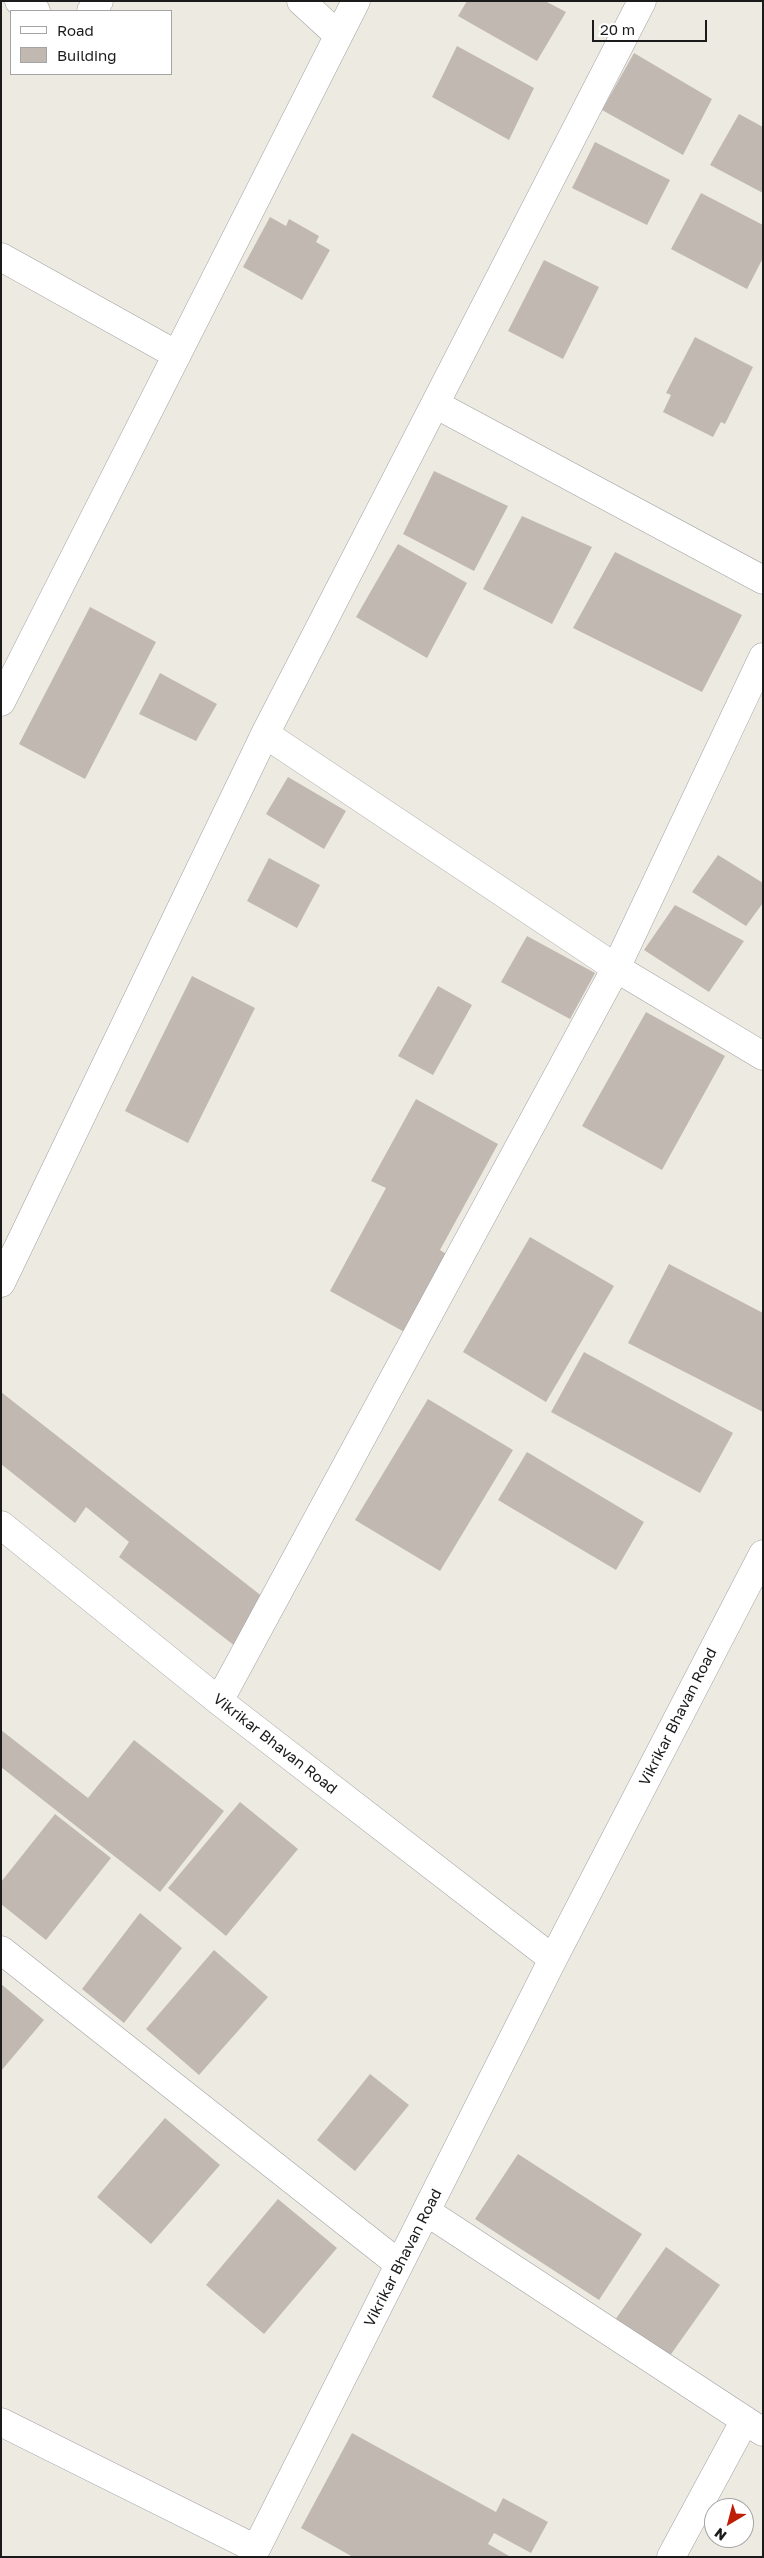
<!DOCTYPE html>
<style>
body{margin:0}
#map{position:relative;width:764px;height:2558px;overflow:hidden;background:#eceae1;font-family:"Golos Text",sans-serif}
canvas{display:block}
.frame{position:absolute;inset:0;border:2px solid #1b1b1b;pointer-events:none}
.legend{position:absolute;left:10px;top:10px;width:162px;height:65px;box-sizing:border-box;background:#fff;border:1px solid #a4a4a4;margin:0;padding:6px 9px;list-style:none;font-size:15px;color:#1b1b1b}
.legend li{display:flex;align-items:center;gap:10px;height:25px}
.legend b{width:25px;border:1px solid #a4a4a4}
.north{position:absolute;left:704px;top:2498px;width:50px;height:50px;box-sizing:border-box;background:#fff;border:1px solid #a4a4a4;border-radius:50%;rotate:217deg;font-size:14px;font-weight:700;line-height:20px;text-align:center;color:#1b1b1b}
.north::after{content:'';display:block;margin:auto;width:18px;height:22px;background:#bf1f07;clip-path:polygon(50% 0,100% 100%,50% 72%,0 100%)}
.scale{position:absolute;left:592px;top:20px;width:115px;height:22px;box-sizing:border-box;border:2px solid #1b1b1b;border-top:0;padding-left:6px;font-size:15px;line-height:18px;white-space:nowrap;color:#1b1b1b;-webkit-text-stroke:4px #fff;paint-order:stroke}
</style>
<div id="map">
<canvas width="764" height="2558"></canvas>
<div class="frame"></div>
<ul class="legend">
<li><b style="height:6px;background:#fff"></b>Road</li>
<li><b style="height:14px;background:#c1b9b1"></b>Building</li>
</ul>
<div class="north">N</div>
<div class="scale">20 m</div>
</div>
<script>
const ctx = document.querySelector('canvas').getContext('2d');
ctx.lineJoin = 'round';
function fill(path, color) { ctx.fillStyle = color; ctx.fill(path, 'evenodd'); }
const toPath = rows => new Path2D(rows.map(r => 'M' + r).join(''));
function trace(path, color, width, dash) { ctx.strokeStyle = color; ctx.lineWidth = width; ctx.lineCap = dash ? 'butt' : 'round'; ctx.setLineDash(dash || []); ctx.stroke(path); }
function drawText(font, color, halo, rows, align = 'center') {
  ctx.font = font + ' "Golos Text",sans-serif'; ctx.lineWidth = 4.5; ctx.setLineDash([]); ctx.textBaseline = 'middle'; ctx.strokeStyle = halo; ctx.fillStyle = color; for (const [text, x, y, turn = 0] of rows) {
    ctx.save(); ctx.translate(x, y); ctx.rotate((+turn || 0) * Math.PI / 180); ctx.textAlign = isNaN(turn) ? turn : align; if (halo) ctx.strokeText(text, 0, 0); ctx.fillText(text, 0, 0); ctx.restore();
  }
}
fill(toPath([
 [467,1,545,1,566,12,537,61,458,16],
 [457,46,534,88,509,140,432,97],
 [634,53,712,99,683,155,602,110],
 [739,114,763,127,763,193,710,165],
 [595,142,670,180,647,225,572,188],
 [701,193,763,225,763,258,747,289,671,249],
 [270,217,286,226,289,219,319,236,316,242,330,250,302,300,243,267],
 [544,260,599,287,563,359,508,331],
 [695,337,753,367,725,424,721,422,713,437,663,412,671,395,666,393],
 [434,471,508,506,474,571,403,534],
 [522,516,592,547,552,624,483,589],
 [398,544,467,583,427,658,356,617],
 [615,552,742,615,702,692,573,628],
 [90,607,156,642,85,779,19,744],
 [160,673,217,704,196,741,139,714],
 [288,777,346,811,324,849,266,814],
 [718,855,763,883,763,903,746,926,692,892],
 [269,858,320,885,297,928,247,901],
 [675,905,744,941,709,992,644,950],
 [527,936,595,973,570,1019,501,982],
 [192,976,255,1008,188,1143,125,1111],
 [438,986,472,1005,433,1075,398,1056],
 [646,1012,725,1056,662,1170,582,1126],
 [416,1099,498,1144,440,1250,451,1257,408,1334,330,1291,386,1188,371,1181],
 [530,1237,614,1286,546,1402,463,1352],
 [669,1264,763,1313,763,1412,628,1343],
 [584,1352,733,1433,700,1493,551,1412],
 [1,1392,263,1597,235,1646,119,1557,129,1542,86,1507,75,1523,1,1464],
 [428,1399,513,1450,440,1571,355,1520],
 [527,1452,644,1522,616,1570,498,1500],
 [1,1730,88,1798,134,1740,224,1811,160,1892,1,1767],
 [240,1802,298,1849,226,1936,168,1888],
 [55,1814,111,1858,46,1940,1,1904,1,1882],
 [140,1913,182,1948,124,2023,82,1989],
 [214,1950,268,1997,199,2075,146,2029],
 [1,1984,44,2020,1,2071],
 [370,2074,409,2105,355,2171,317,2140],
 [165,2118,220,2165,151,2244,97,2197],
 [518,2154,642,2234,599,2300,475,2219],
 [278,2199,337,2248,264,2334,206,2285],
 [666,2247,720,2285,669,2357,615,2320],
 [352,2433,496,2512,503,2498,548,2522,531,2553,494,2533,488,2544,511,2557,353,2557,301,2528]
]), '#c1b9b1');
const street = toPath([
 [19,1,36,11],
 [301,1,338,35],
 [91,11,99,1],
 [1,257,177,355],
 [435,404,642,1],
 [1,702,356,1],
 [265,734,616,968,763,657],
 [1,1283,265,734,435,404,763,580],
 [1,1525,219,1701,553,1959],
 [219,1701,616,968,763,1056],
 [1,1950,399,2264],
 [427,2212,763,2432],
 [1,2422,256,2549],
 [252,2557,553,1959,763,1554],
 [671,2557,745,2420]
]);
trace(street, '#a2a2a2', 29);
trace(street, '#fff', 28);
drawText('15px', '#1b1b1b', '#fff', [
 ["Vikrikar Bhavan Road",678,1717,-63],
 ["Vikrikar Bhavan Road",275,1744,38],
 ["Vikrikar Bhavan Road",403,2258,-63]
]);
</script>
